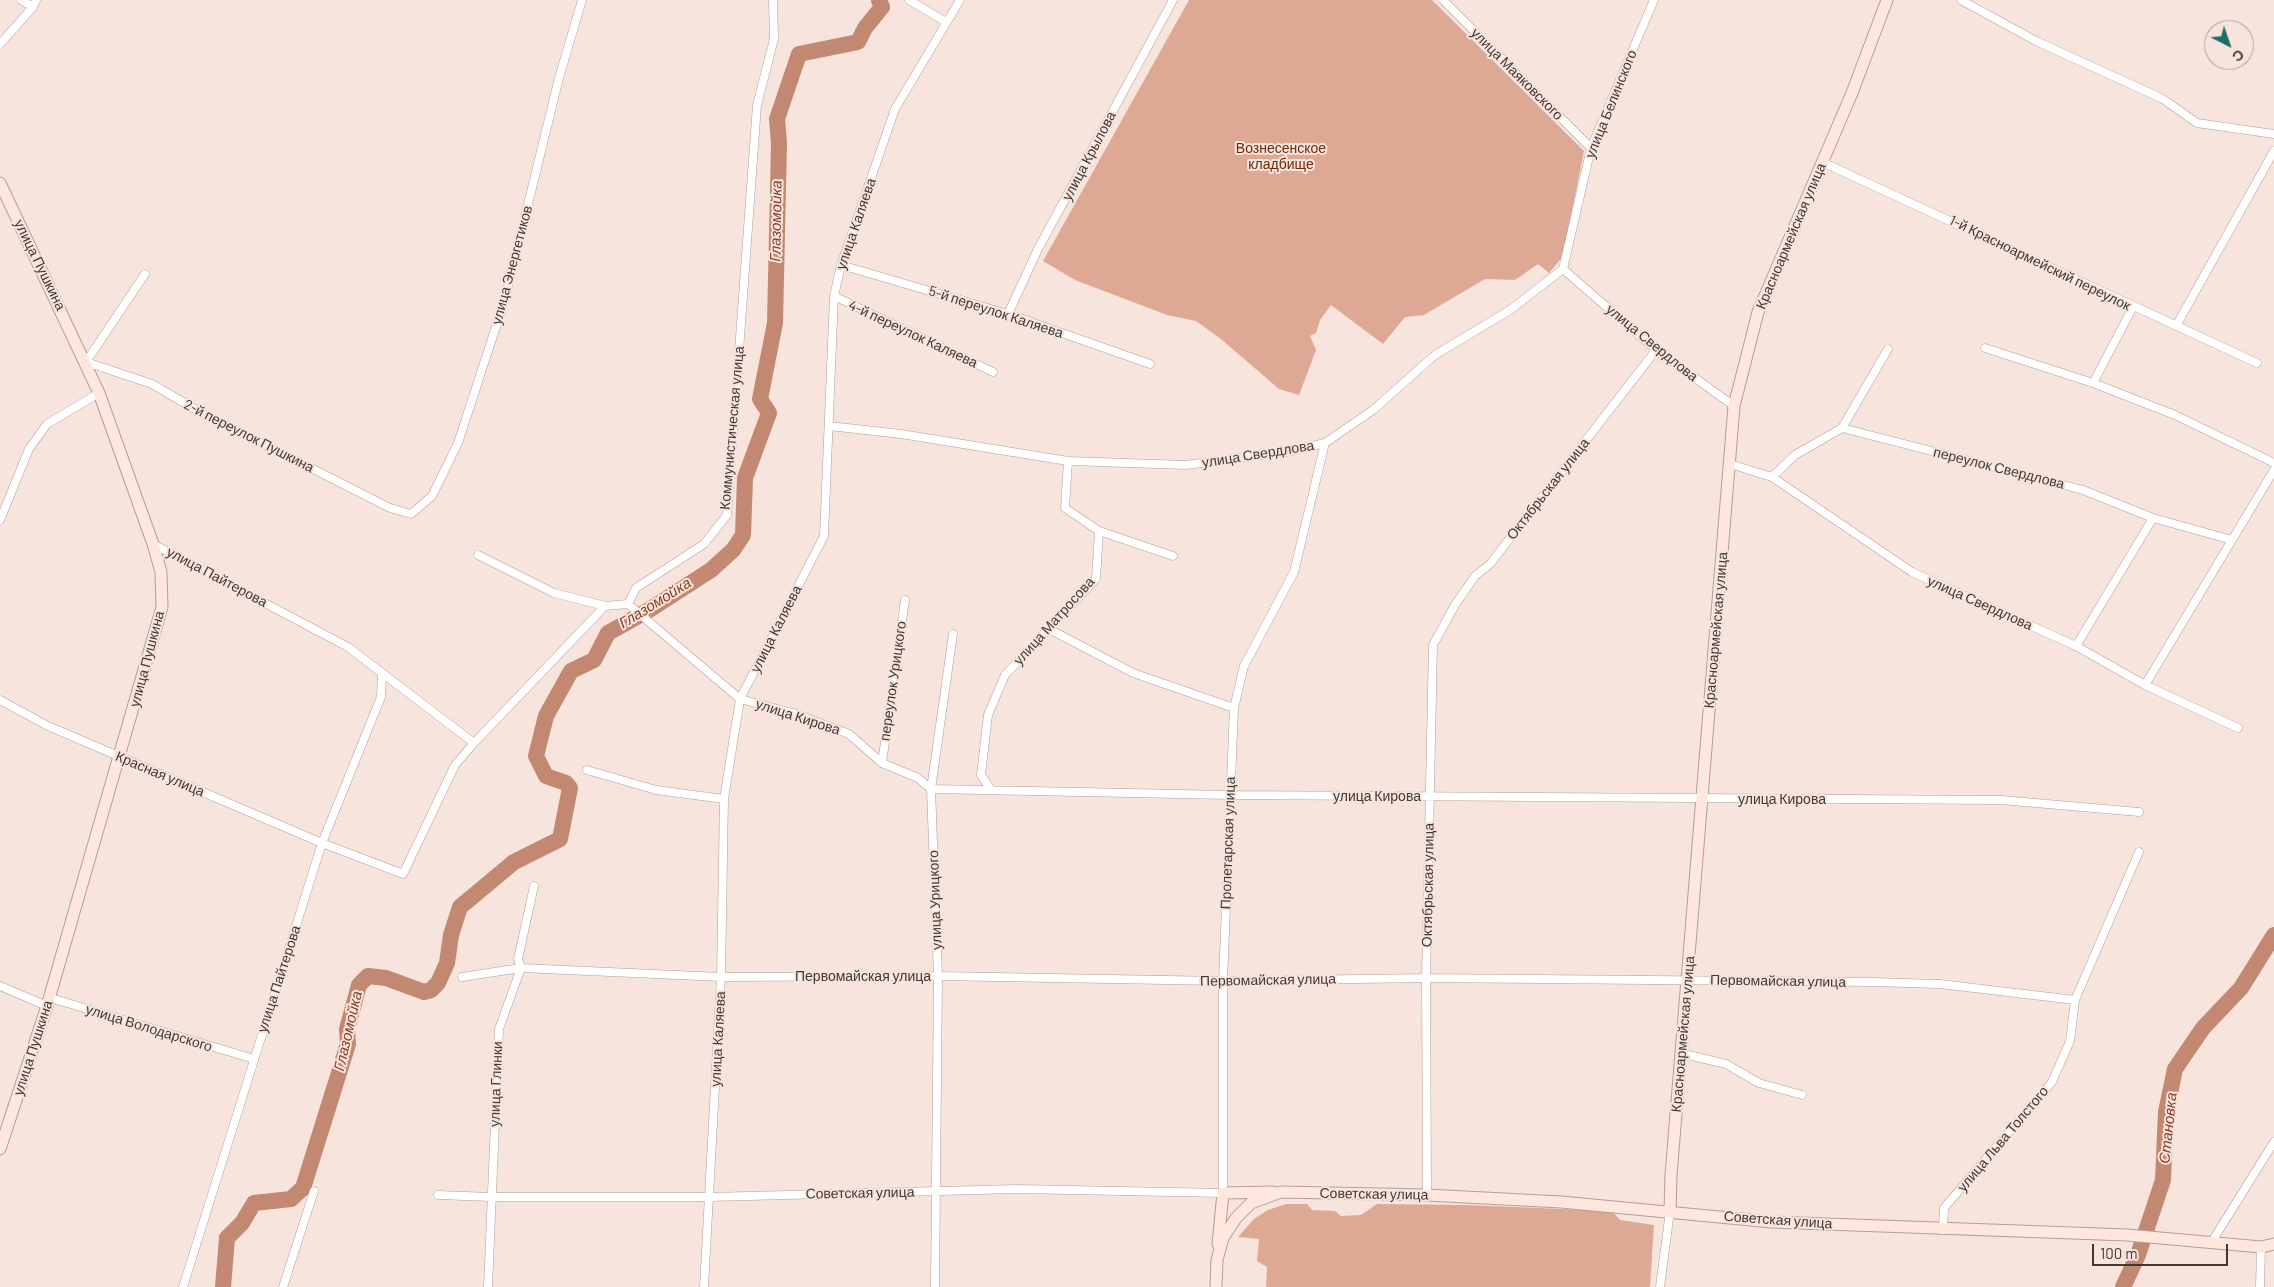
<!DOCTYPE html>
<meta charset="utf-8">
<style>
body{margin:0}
#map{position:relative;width:2274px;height:1287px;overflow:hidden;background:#f6e4dd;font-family:Barlow,sans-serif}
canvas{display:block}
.north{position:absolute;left:2204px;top:20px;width:50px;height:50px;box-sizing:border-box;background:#f6e4dd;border:1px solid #ada09a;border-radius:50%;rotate:139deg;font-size:14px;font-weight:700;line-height:20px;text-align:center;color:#403936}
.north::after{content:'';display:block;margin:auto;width:18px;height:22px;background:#206c68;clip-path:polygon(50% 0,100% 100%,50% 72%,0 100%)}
.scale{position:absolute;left:2092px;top:1244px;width:136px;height:22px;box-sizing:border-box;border:2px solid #403936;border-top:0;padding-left:6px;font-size:15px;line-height:18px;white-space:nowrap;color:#403936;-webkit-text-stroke:4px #f6e4dd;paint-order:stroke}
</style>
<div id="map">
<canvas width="2274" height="1287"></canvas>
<div class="north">С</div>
<div class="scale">100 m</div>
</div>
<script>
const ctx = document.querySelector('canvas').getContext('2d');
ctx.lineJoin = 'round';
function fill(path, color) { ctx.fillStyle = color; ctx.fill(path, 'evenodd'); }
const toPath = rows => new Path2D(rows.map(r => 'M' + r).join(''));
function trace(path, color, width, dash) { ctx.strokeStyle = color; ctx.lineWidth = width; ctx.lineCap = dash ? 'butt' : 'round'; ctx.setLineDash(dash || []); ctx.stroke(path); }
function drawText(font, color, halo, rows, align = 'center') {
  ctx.font = font + ' Barlow,sans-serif'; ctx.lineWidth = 4; ctx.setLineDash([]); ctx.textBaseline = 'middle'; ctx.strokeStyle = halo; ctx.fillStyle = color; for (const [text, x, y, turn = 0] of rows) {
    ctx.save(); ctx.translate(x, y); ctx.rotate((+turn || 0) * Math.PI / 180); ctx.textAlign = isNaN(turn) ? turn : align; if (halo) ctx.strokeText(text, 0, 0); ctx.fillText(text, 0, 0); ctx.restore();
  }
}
fill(toPath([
 [1189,0,1432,0,1584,151,1563,256,1549,273,1538,264,1515,280,1485,279,1424,315,1405,317,1383,344,1331,305,1320,320,1316,333,1310,336,1316,350,1299,395,1279,389,1221,339,1196,321,1167,315,1075,280,1043,261],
 [1286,1204,1307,1204,1312,1210,1335,1211,1341,1216,1361,1215,1377,1204,1465,1205,1612,1211,1620,1220,1654,1225,1650,1287,1266,1287,1267,1267,1257,1261,1259,1239,1238,1237,1254,1219,1268,1210]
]), '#dda995');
trace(toPath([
 [223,1287,227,1238,242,1223,254,1203,291,1199,303,1188,348,1044,347,1029,359,985,368,976,386,978,424,992,431,990,438,983,447,963,451,935,460,907,514,862,560,839,570,788,566,783,546,776,536,756,546,716,571,671,594,660,608,633,649,610,711,570,733,550,743,535,745,478,769,413,760,399,775,323,779,143,777,119,799,54,858,42,865,28,882,7,879,0],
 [2123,1287,2138,1255,2163,1180,2166,1112,2175,1069,2203,1028,2241,988,2274,935]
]), '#c38872', 16);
const street = toPath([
 [21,0,33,7],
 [909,0,946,22],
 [1443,0,1591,148],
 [1961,0,2036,41,2163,99,2197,123,2274,134],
 [0,44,33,7,36,0],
 [1822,162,2257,363],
 [841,265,1008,314,1150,364],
 [1563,269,1591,148,1654,0],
 [1563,269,1656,350,1734,406],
 [145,274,86,362,152,384,193,408,390,508,411,514,432,496,458,443,504,302,559,78,582,0],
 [834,296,993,372],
 [1008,314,1038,249,1173,0],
 [2176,326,2274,151],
 [1985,348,2093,383,2175,415,2274,463],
 [2093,383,2133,307],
 [829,426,901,434,1068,461,1186,465,1286,452,1325,443,1373,410,1435,355,1510,310,1563,269],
 [1842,428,1888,349],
 [1730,464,1772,477,1912,572,2076,646,2145,685,2238,728],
 [1772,477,1795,455,1842,428,2083,490,2153,518,2232,540],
 [0,520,29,449,47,424,99,393],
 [1099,531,1173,556],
 [153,544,348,647,474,743],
 [478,555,554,593,605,606],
 [628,604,740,699,793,713,849,734,882,763,918,778,931,789,1229,795,2001,800,2139,812],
 [1049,629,1133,673,1234,708],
 [2076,646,2153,518],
 [2145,685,2274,470],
 [0,700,48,726,322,843,403,874,455,765,474,743,605,606,628,604,636,588,704,544,727,515,757,105,774,39,773,0],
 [882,763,905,600],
 [587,770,656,790,724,799],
 [991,790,981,775,988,715,1005,675,1096,579,1099,531,1065,508,1068,461],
 [462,977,521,968,721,977,938,976,1223,981,1426,978,1871,982,1940,984,2075,1000],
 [0,986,47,1006,54,999,254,1059],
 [1680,1053,1726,1064,1759,1083,1802,1095],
 [438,1195,492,1197,710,1197,1017,1189,1223,1193,1223,981,1234,708,1244,666,1294,572,1325,443],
 [1427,1195,1426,978,1433,645,1455,605,1475,576,1490,564,1656,350],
 [1943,1230,1944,1208,2052,1082,2070,1041,2075,1000,2139,852],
 [2211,1243,2274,1142],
 [183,1287,322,843,381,697,382,675],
 [283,1287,314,1191],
 [488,1287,499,1029,521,968,518,959,534,886],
 [704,1287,721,977,724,799,740,699,824,536,834,296,841,265,895,109,960,0],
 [935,1287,938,976,931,789,953,634],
 [1660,1287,1670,1211],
 [2260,1287,2261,1247]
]);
const secondary = toPath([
 [0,183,99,393,153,544,161,572,162,607,47,1006,0,1149],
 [1670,1211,1671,1175,1734,406,1758,312,1852,93,1887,0],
 [1218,1244,1223,1193,1273,1192],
 [1216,1287,1217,1260,1223,1238,1236,1218,1251,1203,1281,1192,1427,1195,1561,1202,1772,1222,2127,1235,2261,1247,2274,1244]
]);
trace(street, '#b09f98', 9);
trace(secondary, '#b09f98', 13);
trace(street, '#fff', 8);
trace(secondary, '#ffe7de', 11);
drawText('14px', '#403936', '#f6e4dd', [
 ["улица Маяковского",1517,74,45],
 ["улица Белинского",1611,104,-68],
 ["улица Крылова",1089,156,-62],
 ["улица Каляева",856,224,-71],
 ["Красноармейская улица",1791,236,-67],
 ["1-й Красноармейский переулок",2040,263,26],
 ["улица Пушкина",40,265,64],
 ["улица Энергетиков",512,265,-75],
 ["5-й переулок Каляева",996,312,18],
 ["4-й переулок Каляева",913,334,25],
 ["улица Свердлова",1652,343,39],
 ["Коммунистическая улица",732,428,-85],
 ["2-й переулок Пушкина",249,436,27],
 ["улица Свердлова",1258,454,-9],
 ["переулок Свердлова",1999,468,14],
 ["Октябрьская улица",1548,489,-52],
 ["улица Пайтерова",217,577,28],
 ["улица Свердлова",1980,603,24],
 ["улица Матросова",1054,621,-48],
 ["улица Каляева",776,629,-63],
 ["Красноармейская улица",1716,630,-85],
 ["улица Пушкина",147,659,-75],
 ["переулок Урицкого",893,681,-82],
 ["улица Кирова",798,717,18],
 ["Красная улица",160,774,23],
 ["улица Кирова",1377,796],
 ["улица Кирова",1782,799],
 ["Пролетарская улица",1228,843,-88],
 ["Октябрьская улица",1428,885,-89],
 ["улица Урицкого",935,900,-92],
 ["Первомайская улица",863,976],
 ["улица Пайтерова",279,979,-72],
 ["Первомайская улица",1268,980,-1],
 ["Первомайская улица",1778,981,1],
 ["улица Володарского",149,1028,17],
 ["Красноармейская улица",1683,1034,-85],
 ["улица Каляева",718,1039,-87],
 ["улица Пушкина",33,1048,-72],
 ["улица Глинки",496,1084,-88],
 ["улица Льва Толстого",2003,1139,-50],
 ["Советская улица",860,1193,-1],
 ["Советская улица",1374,1194,1],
 ["Советская улица",1778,1220,4]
]);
drawText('14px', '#6f2706', '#f6e4dd', [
 ["Вознесенское",1281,148],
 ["кладбище",1281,164]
]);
drawText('italic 15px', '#883e20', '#f6e4dd', [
 ["Глазомойка",776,221,-89],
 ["Глазомойка",655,603,-32],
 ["Глазомойка",348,1031,-77],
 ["Становка",2168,1128,-84]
]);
</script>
